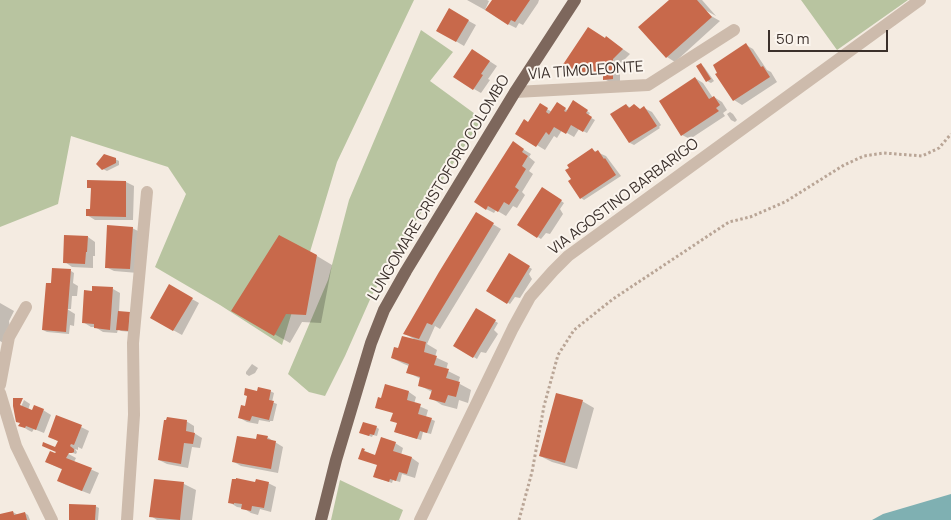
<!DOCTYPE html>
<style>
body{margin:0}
#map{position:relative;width:951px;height:520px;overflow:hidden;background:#f4ebe1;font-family:Manrope,sans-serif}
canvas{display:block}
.scale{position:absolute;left:768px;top:30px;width:120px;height:22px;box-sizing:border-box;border:2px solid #3b302b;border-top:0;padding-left:6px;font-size:15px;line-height:18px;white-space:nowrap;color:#3b302b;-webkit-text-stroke:4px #fbf5ee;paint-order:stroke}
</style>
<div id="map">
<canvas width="951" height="520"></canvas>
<div class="scale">50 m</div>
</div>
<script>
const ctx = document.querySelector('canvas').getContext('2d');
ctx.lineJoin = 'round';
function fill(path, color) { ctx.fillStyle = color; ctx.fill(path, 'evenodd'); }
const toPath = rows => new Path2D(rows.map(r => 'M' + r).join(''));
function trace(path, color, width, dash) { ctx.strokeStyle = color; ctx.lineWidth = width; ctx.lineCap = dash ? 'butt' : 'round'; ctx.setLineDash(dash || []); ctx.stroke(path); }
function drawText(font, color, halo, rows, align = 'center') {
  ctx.font = font + ' Manrope,sans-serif'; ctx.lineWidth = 4; ctx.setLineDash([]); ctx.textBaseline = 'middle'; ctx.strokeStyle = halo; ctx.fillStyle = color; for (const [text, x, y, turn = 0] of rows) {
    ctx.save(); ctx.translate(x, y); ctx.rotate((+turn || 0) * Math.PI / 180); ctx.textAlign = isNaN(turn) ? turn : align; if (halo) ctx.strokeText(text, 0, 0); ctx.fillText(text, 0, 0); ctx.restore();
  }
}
fill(toPath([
 [0,0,414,0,337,162,282,345,220,305,155,267,186,194,168,167,71,136,58,204,0,227],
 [801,0,908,0,837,50],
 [421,30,453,52,430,81,482,119,404,239,372,295,345,356,325,396,309,392,288,374,328,280,349,200],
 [340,480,403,510,399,520,331,520]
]), '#b8c4a0');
fill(toPath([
 [951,494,951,520,872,520,883,514]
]), '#7fb0b2');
fill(toPath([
 [467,0,487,0,489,1,485,10],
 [494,0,539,0,538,3,523,25,519,23,516,28,508,24],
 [671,0,702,0,716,16,705,10,704,12,720,21,675,62,667,57,640,28],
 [449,10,476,25,464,46,437,30],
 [607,38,630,54,620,64,620,83,612,83,604,79,604,76,577,76,571,73,568,73,564,71],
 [746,45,753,49,767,70,771,72,777,82,742,105,734,100,717,74],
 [480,55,497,66,488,79,490,80,481,93,474,89],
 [701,65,704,67,714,81,711,83,707,81],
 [695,78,703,83,713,98,714,97,722,102,727,110,723,113,725,116,690,139,682,135],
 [574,102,590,113,588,116,595,120,587,133,579,129,574,137,562,130,557,138,554,136,545,150,517,133,529,124,540,105,552,112,558,103,568,111],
 [626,105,631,108,641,110,644,108,652,112,661,125,659,127,660,128,634,145,630,143,612,114],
 [730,112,733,114,737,120,735,122,731,120,727,114],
 [521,148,531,154,529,157,535,162,529,171,533,174,522,192,525,195,517,208,513,206,506,216,496,210,494,213,486,209],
 [592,150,606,156,621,176,584,200,581,198],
 [115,159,119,161,119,165,107,171,103,169],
 [88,181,126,182,134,186,133,220,95,220,87,215,92,210,92,189,88,187],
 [550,193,564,203,560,209,563,214,550,234,546,233,541,239,519,225],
 [476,214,501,229,440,329,435,326,427,344,437,350,435,357,448,363,446,370,460,377,458,383,471,390,468,403,459,400,457,409,442,405,431,398,432,392,419,385,421,379,407,372,409,366,404,364,392,358,399,350,414,339,405,334],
 [132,228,140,232,138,273,114,271,106,267],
 [88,237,95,242,95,256,93,256,93,268,72,267,65,262],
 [510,255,532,269,529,274,532,279,520,298,515,297,510,304,488,291],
 [317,256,332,265,321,323,302,322,290,343,232,310],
 [71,271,74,273,73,283,78,286,77,296,72,296,71,309,67,309,75,314,74,326,70,325,69,334,47,332,43,330,52,285],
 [169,286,199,303,182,335,151,318],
 [113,289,120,293,119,312,132,332,121,331,118,329,117,333,103,332,95,327,91,327,83,322],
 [0,303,14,311,9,321,10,328,3,343,0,341],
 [476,309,498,323,494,330,498,334,486,353,481,352,477,359,455,345],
 [252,364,258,368,255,373,249,376,246,374,246,372],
 [386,386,409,392,416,397,414,404,428,410,426,417,435,421,431,434,423,432,421,440,395,432,398,423,394,413,382,399],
 [270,391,274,393,272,402,277,404,273,421,270,421,270,422,259,420,258,424,247,422,240,418,246,407],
 [24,400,30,404,28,410,33,412,43,410,51,415,44,433,34,429,32,432,28,430,20,425,21,423,17,421,20,402,20,409],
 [582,401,594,408,577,469,552,462,540,456],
 [186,421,194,426,194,433,202,438,200,448,192,447,188,468,167,464,159,460],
 [81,427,89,431,82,449,78,447,78,450,75,449,77,452,76,454,64,450,63,451,76,458,74,462,99,473,90,494,66,485,59,481,63,470,47,462,55,455,62,451,59,442,49,436],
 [376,427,379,429,377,436,373,435,372,437,364,434],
 [267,437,283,447,278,473,241,466,234,462,257,441],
 [395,443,403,448,401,455,412,458,419,463,415,478,402,474,400,482,393,480,392,483,375,477,378,465,363,450,376,456],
 [155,480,184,484,196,490,192,520,157,520,151,516],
 [256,483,268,483,276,487,271,512,260,509,258,515,251,513,243,508,237,507,229,502],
 [95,506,99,508,98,520,70,520],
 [13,512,18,515,25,513,28,515,30,520,0,520,0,515]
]), '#0003');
fill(toPath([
 [492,0,530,0,515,22,511,20,508,25,485,10],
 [669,0,697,0,712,17,666,58,638,27],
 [449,8,469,20,456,42,436,31],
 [588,27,605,38,606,36,623,49,613,59,613,79,603,80,603,73,596,72,565,72,561,69,562,66],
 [746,43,761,67,763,66,770,77,733,101,715,74,717,73,713,65],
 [472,49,490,61,481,74,483,75,473,90,453,77],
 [701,63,711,79,706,82,696,66],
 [695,77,709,99,714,96,720,105,716,108,719,111,681,136,659,101],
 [573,100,588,110,586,113,592,117,583,132,571,125,566,134,554,127,549,135,546,132,536,147,515,134,524,119,528,122,540,103,548,108,546,112,549,114,557,102,566,108,564,111,566,112],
 [626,104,629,108,634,104,640,109,644,106,657,126,629,143,610,114],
 [513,141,524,149,522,152,528,156,522,166,526,169,515,187,519,190,509,205,504,202,498,212,488,206,486,210,474,202],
 [592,148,595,152,598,150,604,159,605,158,616,175,580,199,568,181,571,179,565,170,569,168,567,165],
 [104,154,116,158,116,163,102,170,96,164],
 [87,180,126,181,126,217,86,216,86,209,90,209,91,188,87,188],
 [542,187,562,200,537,238,517,225],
 [476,212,494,223,432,325,427,323,419,339,403,334,439,272],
 [107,225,133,227,130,269,105,268],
 [64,235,88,236,87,252,86,252,85,264,63,263],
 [279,235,317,255,306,315,286,314,274,336,231,311],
 [509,253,530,266,507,304,486,291],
 [52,268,71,269,66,332,42,330,46,283,51,283],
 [169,284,193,298,173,331,150,318],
 [92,286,113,287,110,330,94,328,94,324,82,323,84,290,92,291],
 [476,308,496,320,473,358,453,346],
 [118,311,130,312,129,331,116,330],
 [402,336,426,342,424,352,437,356,434,365,449,369,446,378,460,382,456,397,448,395,445,403,429,399,432,390,418,386,420,377,406,373,409,364,391,358,394,347,398,348],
 [385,384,409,391,407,400,421,404,418,414,432,418,427,433,420,431,417,439,394,432,397,423,390,421,393,413,375,408,378,397,381,398],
 [258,387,271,390,269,400,274,401,269,420,252,416,250,421,238,418,241,405,245,406,247,396,244,395,245,388,257,391],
 [556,393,583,400,565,463,539,456],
 [13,398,23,398,20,405,32,410,34,405,44,409,36,430,26,426,25,428,18,426,20,423,16,422,13,406],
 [56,415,82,425,74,445,71,444,70,446,74,449,74,452,72,453,69,453,66,458,92,468,82,491,57,481,62,469,45,462,50,451,55,453,56,452,42,446,43,442,55,447,58,441,48,437],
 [167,417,187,420,186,431,195,433,193,444,184,443,181,464,158,460,164,420,166,420],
 [363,422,377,426,374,435,370,434,369,436,359,433],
 [257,434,268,436,267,439,276,441,271,469,232,462,237,436,256,439],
 [381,437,396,442,393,451,412,457,407,474,399,472,396,481,390,479,389,482,373,477,377,465,358,459,362,448,365,449,364,451,375,455],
 [236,478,255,482,256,479,269,482,264,508,252,506,251,511,241,509,242,504,234,503,234,504,228,503,232,479,236,479],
 [154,479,184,482,180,520,149,517],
 [69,504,96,505,95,520,69,520],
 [13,511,14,515,25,512,27,520,0,520,0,514]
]), '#c8694b');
trace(toPath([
 [519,520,532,472,544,406,558,355,574,330,613,299,729,222,750,217,785,202,844,165,864,156,884,153,922,156,939,148,951,134]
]), '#b9a596', 3, [2.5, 2.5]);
trace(toPath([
 [515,92,648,85,734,30],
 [0,385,9,337,26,307],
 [0,393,16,446,52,520],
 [127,520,134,415,133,343,147,192],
 [420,520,513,328,530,297,553,271,568,256,920,0]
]), '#cdbbac', 12);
trace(toPath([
 [321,520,336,460,371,343,384,310,406,271,515,92,575,0]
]), '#7d675c', 12);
drawText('15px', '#3b302b', '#fbf5ee', [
 ["VIA TIMOLEONTE",586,71,-4],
 ["LUNGOMARE CRISTOFORO COLOMBO",439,188,-59],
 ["VIA AGOSTINO BARBARIGO",624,197,-37]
]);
</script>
